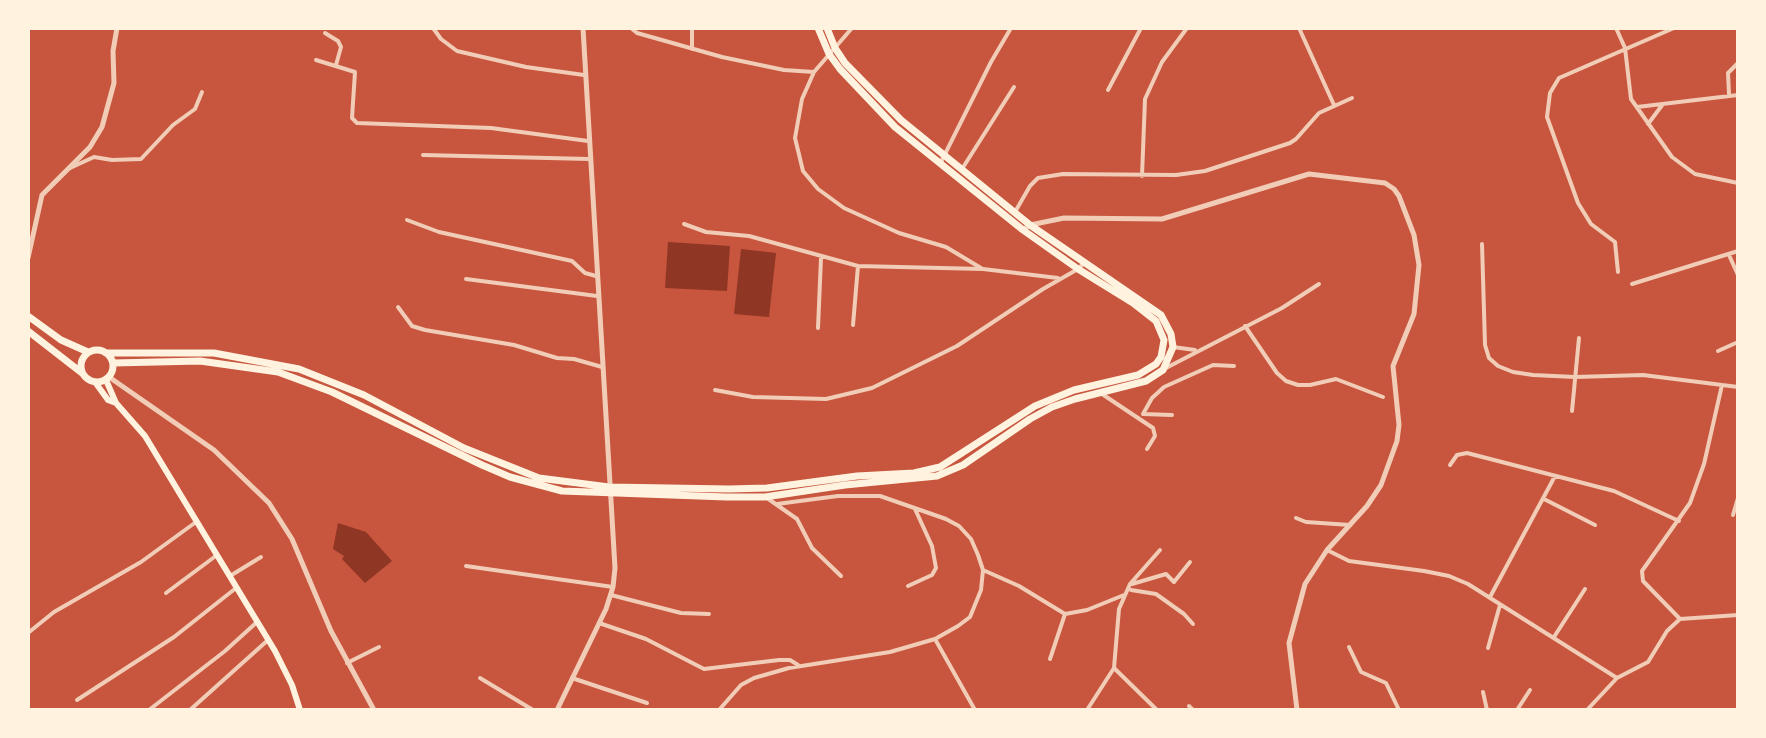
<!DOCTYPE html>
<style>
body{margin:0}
#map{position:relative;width:1766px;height:738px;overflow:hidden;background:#c8553d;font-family:"Alegreya Sans",sans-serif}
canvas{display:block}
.frame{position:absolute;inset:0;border:30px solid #fff3e0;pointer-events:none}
</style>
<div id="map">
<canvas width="1766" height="738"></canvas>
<div class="frame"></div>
</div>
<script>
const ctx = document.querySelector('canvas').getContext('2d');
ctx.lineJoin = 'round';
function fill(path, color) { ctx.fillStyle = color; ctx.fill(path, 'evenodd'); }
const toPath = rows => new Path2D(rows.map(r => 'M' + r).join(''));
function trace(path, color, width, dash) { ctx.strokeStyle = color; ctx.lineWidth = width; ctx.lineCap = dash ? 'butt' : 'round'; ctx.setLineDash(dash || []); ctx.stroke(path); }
fill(toPath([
 [668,242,730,246,727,291,665,288],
 [741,249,776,253,769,317,734,314],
 [338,523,366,532,392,561,365,583,342,559,344,556,333,549]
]), '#8f3625');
trace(toPath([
 [433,28,441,39,457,51,526,67,584,75],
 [631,28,637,33,722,57,784,70,814,72],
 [692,28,692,49],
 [852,28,814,72,802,99,795,138,803,171,818,189,844,208,899,233,946,247,981,268],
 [1299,28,1334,105],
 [1616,28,1625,48,1631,99,1672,157,1695,174,1738,183],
 [325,33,338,41,341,47,336,65],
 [316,60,355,72,352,118,357,123,491,128,588,141],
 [1108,90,1141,28],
 [1729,94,1728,73,1738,63],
 [1637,107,1738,95],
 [1648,124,1663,104],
 [423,155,589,159],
 [940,164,991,62,1011,28],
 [70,168,94,157,112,160,141,159,173,125,195,109,202,92],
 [962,169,1014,87],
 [1142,176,1145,99,1162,62,1187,28],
 [1015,212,1030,186,1038,178,1063,174,1176,175,1205,171,1290,143,1296,139,1319,113,1352,98],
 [407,220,439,232,572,261,585,273,596,276],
 [684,224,706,232,749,236,858,266,983,269,1058,278],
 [1482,244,1485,345,1489,358,1498,366,1513,372,1533,375,1575,377,1643,375,1738,387],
 [1729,255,1738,275],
 [1618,272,1615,242,1591,224,1578,203,1547,117,1550,93,1559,78,1674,28],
 [466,279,597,296],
 [1632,284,1738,251],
 [398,307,412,326,425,330,514,345,557,358,574,359,602,367],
 [853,325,858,266],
 [1245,326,1277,373,1286,381,1298,385,1310,385,1336,379,1383,397],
 [818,328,821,258],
 [1173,347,1195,350],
 [1718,351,1738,342],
 [1164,369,1282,308,1319,284],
 [715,390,753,397,826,399,872,388,957,346,1043,289,1078,269,1084,263],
 [1102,394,1153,428,1155,436,1147,449],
 [1572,411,1579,338],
 [1143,414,1152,398,1164,387,1213,365,1234,366],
 [1143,414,1172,415],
 [1450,465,1457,455,1467,453,1614,491,1679,521],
 [767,498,797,519,812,548,841,576],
 [1544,499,1595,525],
 [1733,515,1738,498],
 [1296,518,1306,522,1350,525],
 [1327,550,1349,561,1424,571,1449,576,1468,584,1617,678],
 [466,566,613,587],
 [983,570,1019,586,1065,614,1087,610,1124,595],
 [230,576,261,557],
 [1132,584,1166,574,1174,582,1190,562],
 [908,586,932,575,936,568,932,546,915,509],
 [1131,590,1156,594,1184,614,1193,624],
 [166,593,217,555],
 [611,595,681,613,709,614],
 [1490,597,1555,476],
 [1680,619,1643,581,1642,571,1690,503,1704,464,1722,385],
 [599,623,646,639,704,669,779,660,790,660,798,665],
 [28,633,54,612,141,562,196,522],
 [1554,637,1585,589],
 [935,639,975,710],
 [1349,647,1361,672,1386,683,1399,710],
 [1488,648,1500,605],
 [1050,659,1065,614],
 [347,663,379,647],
 [1114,668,1157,710],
 [480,678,533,710],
 [572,678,647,703],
 [1483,692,1487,710],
 [77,700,174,637,236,588],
 [1189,706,1193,710],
 [149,710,225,651,257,622],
 [190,710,268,640],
 [719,710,741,685,754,678,789,668,890,652,935,639,958,626,970,617,981,590,983,570,978,555,971,539,959,526,946,519,880,496,838,496,777,504],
 [1087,710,1114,668,1119,609,1130,584,1160,550],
 [1517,710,1530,690],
 [1587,710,1617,678,1648,662,1667,631,1680,619,1738,615]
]), '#f1ccb7', 4);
trace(toPath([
 [1023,230,1030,225,1064,218,1162,219,1309,174,1385,183,1394,189,1399,196,1414,235,1419,265,1414,314,1393,366,1399,425,1397,441,1381,485,1367,506,1327,550,1305,584,1289,643,1297,710],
 [28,258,42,195,90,147,102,127,114,83,113,51,117,28],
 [109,377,214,450,269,503,292,539,331,631,374,710],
 [557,710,606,609,613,587,615,568,583,28]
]), '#f1ccb7', 5);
trace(toPath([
 [106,380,116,403],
 [95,382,108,400,116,403,145,436,275,651,292,685,300,710]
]), '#fff3e0', 6);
trace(toPath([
 [28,316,61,340,88,352],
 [28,331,82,373],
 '81 366a16 16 0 1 1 32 0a16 16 0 1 1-32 0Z',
 [106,353,214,353,299,369,364,395,464,448,539,478,609,487,729,489,767,488,857,476,914,473,940,467,1035,406,1074,390,1138,375,1156,364,1161,357,1164,340,1156,321,1133,303,1078,269,1023,230,895,127,840,69,829,54,818,28],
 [113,363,200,361,278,372,332,392,482,465,510,477,562,491,726,497,765,497,845,485,937,476,963,465,1030,419,1052,407,1075,399,1146,381,1163,370,1173,347,1171,334,1161,315,1030,225,901,120,845,63,835,48,827,28]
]), '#fff3e0', 7);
</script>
